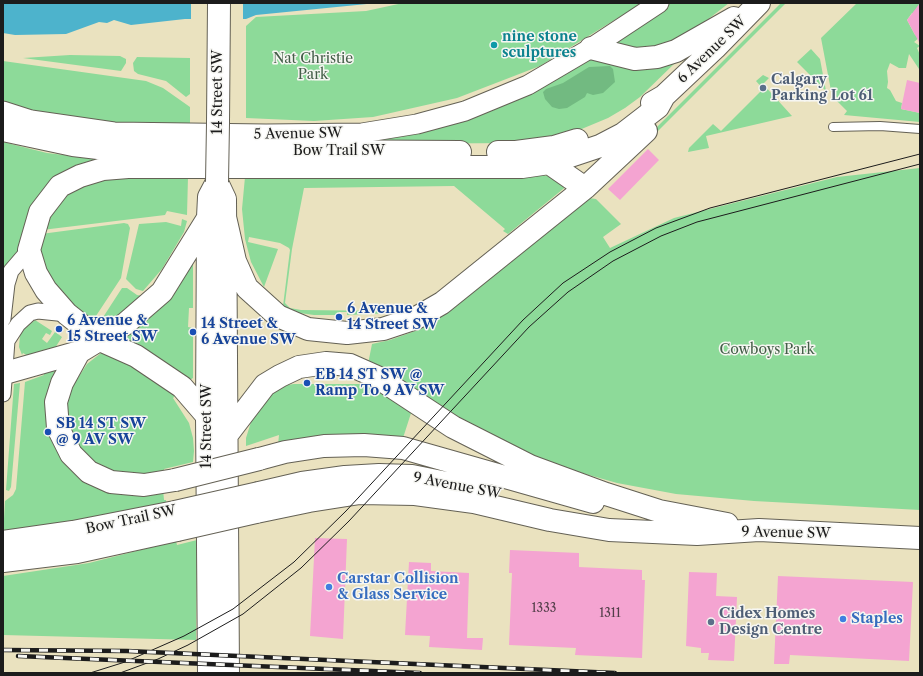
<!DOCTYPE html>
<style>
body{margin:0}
#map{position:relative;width:923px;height:676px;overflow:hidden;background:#eae2bf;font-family:"Libre Caslon Text",serif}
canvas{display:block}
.frame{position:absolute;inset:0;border:4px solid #1c1c1c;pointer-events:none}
</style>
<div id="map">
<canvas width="923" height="676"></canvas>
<div class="frame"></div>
</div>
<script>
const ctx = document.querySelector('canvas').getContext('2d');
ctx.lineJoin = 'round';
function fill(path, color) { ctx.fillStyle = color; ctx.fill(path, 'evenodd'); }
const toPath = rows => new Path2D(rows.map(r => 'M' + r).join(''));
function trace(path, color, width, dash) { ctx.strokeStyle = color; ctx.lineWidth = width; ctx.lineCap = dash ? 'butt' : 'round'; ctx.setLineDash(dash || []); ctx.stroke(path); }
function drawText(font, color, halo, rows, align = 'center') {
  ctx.font = font + ' "Libre Caslon Text",serif'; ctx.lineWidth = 3; ctx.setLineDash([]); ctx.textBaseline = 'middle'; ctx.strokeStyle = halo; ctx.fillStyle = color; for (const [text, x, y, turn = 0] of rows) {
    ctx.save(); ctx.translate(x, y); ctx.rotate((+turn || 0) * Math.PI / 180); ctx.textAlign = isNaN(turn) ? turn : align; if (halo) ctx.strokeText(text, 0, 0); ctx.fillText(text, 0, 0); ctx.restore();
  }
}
fill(toPath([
 [403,3,642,3,540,66,457,98,373,117,314,121,246,118,246,26,256,17,366,11],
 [670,3,729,3,702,24,671,43,646,51,616,44,614,40],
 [781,3,786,3,646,143,644,140],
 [857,3,920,3,920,13,912,13,907,20,915,35,920,37,914,42,920,46,917,48,920,55,919,69,909,54,906,68,899,68,890,63,887,71,888,82,887,88,890,90,896,101,902,103,901,109,920,113,920,122,844,115,847,111,836,100,838,98,835,96,833,98,832,96,821,38],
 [811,49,820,59,826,91,797,62],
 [70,55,120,56,126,59,126,63,121,71,23,58],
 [137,57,190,58,190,94,186,97,166,81,138,74,134,71,133,63],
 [586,59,675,63,640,97,625,108,608,118,572,133,515,143,366,144],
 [3,61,146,81,163,88,190,107,190,124,148,128,3,107],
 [763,75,769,78,763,84,792,116,706,136,709,148,688,152,689,148,713,124,721,131,763,89,756,81],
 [3,142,47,153,97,159,97,162,21,246,3,272],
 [920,168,920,510,754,501,676,494,617,483,543,462,491,438,390,375,368,364,372,344,390,340,418,330,436,318,589,198,596,199,621,224,603,237,610,248,674,218,837,177],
 [543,175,556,178,568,185,508,234,503,231,505,229,454,186,304,188,292,249,285,303,290,308,301,310,390,311,398,310,393,313,347,315,347,312,339,312,339,315,314,315,292,312,283,306,290,250,289,248,280,243,249,237,248,242,278,249,264,287,251,262,245,239,242,209,245,177],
 [100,177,188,177,187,215,167,211,165,215,42,230,63,195],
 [182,219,187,221,184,232,162,269,143,291,136,289,126,279,139,224,166,222,181,226],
 [124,223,128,224,130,228,121,278,92,322,52,286,40,253,41,234],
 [193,263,193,308,189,308,188,327,193,328,193,378,187,382,122,339,123,334],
 [122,288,127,288,137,295,143,296,105,329,98,325],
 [35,320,52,331,50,335,46,333,42,339,47,343,55,332,62,337,55,348,28,356,23,353,22,355,19,347,20,335,23,330],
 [101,353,114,355,136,366,176,395,173,398,189,423,193,438,194,451,193,462,164,469,164,474,109,474,77,450,65,414,69,392,87,364],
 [52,368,55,370,47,393,45,410,47,420,67,464,163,489,164,500,166,500,167,506,3,536,5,501,13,495,16,489,25,382,44,375,43,371],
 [365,382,412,410,403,438,278,445,279,435,246,446,246,438,251,422,260,406,271,393,282,386,294,384,360,384],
 [20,383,11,487,9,491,6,490,14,384],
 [197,540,196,640,3,635,3,576,89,563,176,541,177,545]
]), '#8dda99');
fill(toPath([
 [610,66,613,69,615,82,603,93,593,95,587,93,585,97,567,108,559,109,552,107,545,99,543,92,546,89,563,83,589,67]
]), '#72ba81');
fill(toPath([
 [3,3,377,3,256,15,246,19,185,19,131,25,114,20,107,23,99,22,66,34,15,35,3,33]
]), '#4db3cc');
fill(toPath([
 [191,3,243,3,243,21,191,21]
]), '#eae2bf');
fill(toPath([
 [920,3,920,44,907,20],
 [907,80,920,83,920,113,901,109],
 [648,149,659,160,620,200,608,189],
 [315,538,347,539,343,639,310,636],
 [510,550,579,553,579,567,642,570,642,580,645,580,642,658,575,655,576,648,509,645,512,573,509,573],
 [409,562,431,563,431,571,469,573,467,638,483,638,482,650,429,647,430,636,405,635],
 [689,572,717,573,716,596,737,597,734,661,708,660,709,653,701,653,701,648,686,646],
 [778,576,913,582,909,661,790,655,789,664,774,664]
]), '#f4a4d1');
const service = toPath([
 [833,127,880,126,920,129]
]);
const minor = toPath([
 [3,319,7,284,11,271,29,250],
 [7,341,18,324,30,313,38,311,67,314],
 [3,394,7,341,5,331]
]);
const tertiary = toPath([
 [3,111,31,120,114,132,266,134,362,133,417,124,465,111,528,85,591,48,659,3]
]);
const secondary = toPath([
 [591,48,635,59,657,57,676,51,734,18],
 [652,103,664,96,715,48,759,3],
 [218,123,219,3],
 [3,130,73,145,115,150,460,152],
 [498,152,516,152,554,147,577,140],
 [549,163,585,188],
 [217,182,225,199,228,673],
 [225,217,235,261,247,288,278,316,308,329,347,333,383,329,416,318,442,303,585,188,646,131],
 [79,352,62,383,56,402,58,428,71,454,89,472,111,482,144,485,175,480],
 [5,373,79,352,125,324,162,292,208,218],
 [207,416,182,387,136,356,100,340,67,314,46,290,36,273,29,250,40,212,60,186,80,176,103,169,128,167,522,167,549,163,600,146,623,134,658,107,664,96],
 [226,436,265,385,280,376,299,367,326,363,350,365,377,377,453,427,530,466,606,494,659,511,727,524],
 [259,459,285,452,324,446,364,445,403,448,593,502],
 [259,493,302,483,345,477,379,475,412,476,481,490],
 [256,512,309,501,360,493,415,494,474,502,550,520,609,530,697,534,759,530,920,538],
 [3,542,73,532,175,512],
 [3,561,77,552,177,530],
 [209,673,207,416,208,217,209,197,217,182]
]);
trace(service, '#646155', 10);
trace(minor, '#646155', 17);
trace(tertiary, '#646155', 21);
trace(secondary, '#646155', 24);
trace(service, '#fff', 8);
trace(minor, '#fff', 15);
trace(tertiary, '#fff', 19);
trace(secondary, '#fff', 22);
trace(toPath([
 [90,673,125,662,184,636,233,609,294,562,346,511,523,320,563,283,610,252,656,228,710,208,920,154],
 [120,673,158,659,188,645,243,614,301,568,349,521,529,327,568,292,613,261,661,236,697,222,920,164]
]), '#1c1c1c', 1);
const rail = toPath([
 [3,650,127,651,615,673],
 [18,656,420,673]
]);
trace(rail, '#1c1c1c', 4.5);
trace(rail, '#f6f6f2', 3, [9]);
const secondaryBridge = toPath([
 [217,182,218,123],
 [175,480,259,459],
 [175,512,259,493],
 [177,530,256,512]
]);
trace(secondaryBridge, '#646155', 24, []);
trace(secondaryBridge, '#fff', 22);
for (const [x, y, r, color] of [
 [494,45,4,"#0f9aa8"],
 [763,88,4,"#5c6f8a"],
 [339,317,4,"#1a4fb4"],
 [59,329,4,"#1a4fb4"],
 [193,332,4,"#1a4fb4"],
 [307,383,4,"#1a4fb4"],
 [48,432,4,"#1a4fb4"],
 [329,587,4,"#3f7fe0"],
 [843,619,4,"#3f7fe0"],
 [711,622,4,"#5c6f8a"]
]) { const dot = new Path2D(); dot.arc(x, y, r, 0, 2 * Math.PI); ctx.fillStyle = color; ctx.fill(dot); trace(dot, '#f6f6f2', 1.5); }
drawText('12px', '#523e49', null, [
 ["1333",544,609],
 ["1311",610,614]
]);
drawText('bold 14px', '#0d838f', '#f6f6f2', [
 ["nine stone",502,37],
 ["sculptures",502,53]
], 'left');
drawText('14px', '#1c1c1c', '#f6f6f2', [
 ["6 Avenue SW",712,50,-44],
 ["14 Street SW",218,92,-90],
 ["5 Avenue SW",298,134,-1],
 ["Bow Trail SW",339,151],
 ["14 Street SW",207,426,-90],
 ["9 Avenue SW",457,486,11],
 ["Bow Trail SW",131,520,-12],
 ["9 Avenue SW",786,533,1]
]);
drawText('14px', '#445e48', '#f6f6f2', [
 ["Nat Christie",313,59],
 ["Park",313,75],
 ["Cowboys Park",767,350]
]);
drawText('bold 14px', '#4e5e75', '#f6f6f2', [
 ["Calgary",771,80],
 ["Parking Lot 61",771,96],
 ["Cidex Homes",719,614],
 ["Design Centre",719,630]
], 'left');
drawText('bold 14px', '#164399', '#f6f6f2', [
 ["6 Avenue &",347,309],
 ["14 Street SW",347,325],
 ["6 Avenue &",67,321],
 ["15 Street SW",67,337],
 ["14 Street &",201,324],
 ["6 Avenue SW",201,340],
 ["EB 14 ST SW @",315,375],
 ["Ramp To 9 AV SW",315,391],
 ["SB 14 ST SW",56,424],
 ["@ 9 AV SW",56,440]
], 'left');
drawText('bold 14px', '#366cbe', '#f6f6f2', [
 ["Carstar Collision",337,579],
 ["& Glass Service",337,595],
 ["Staples",851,619]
], 'left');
</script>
